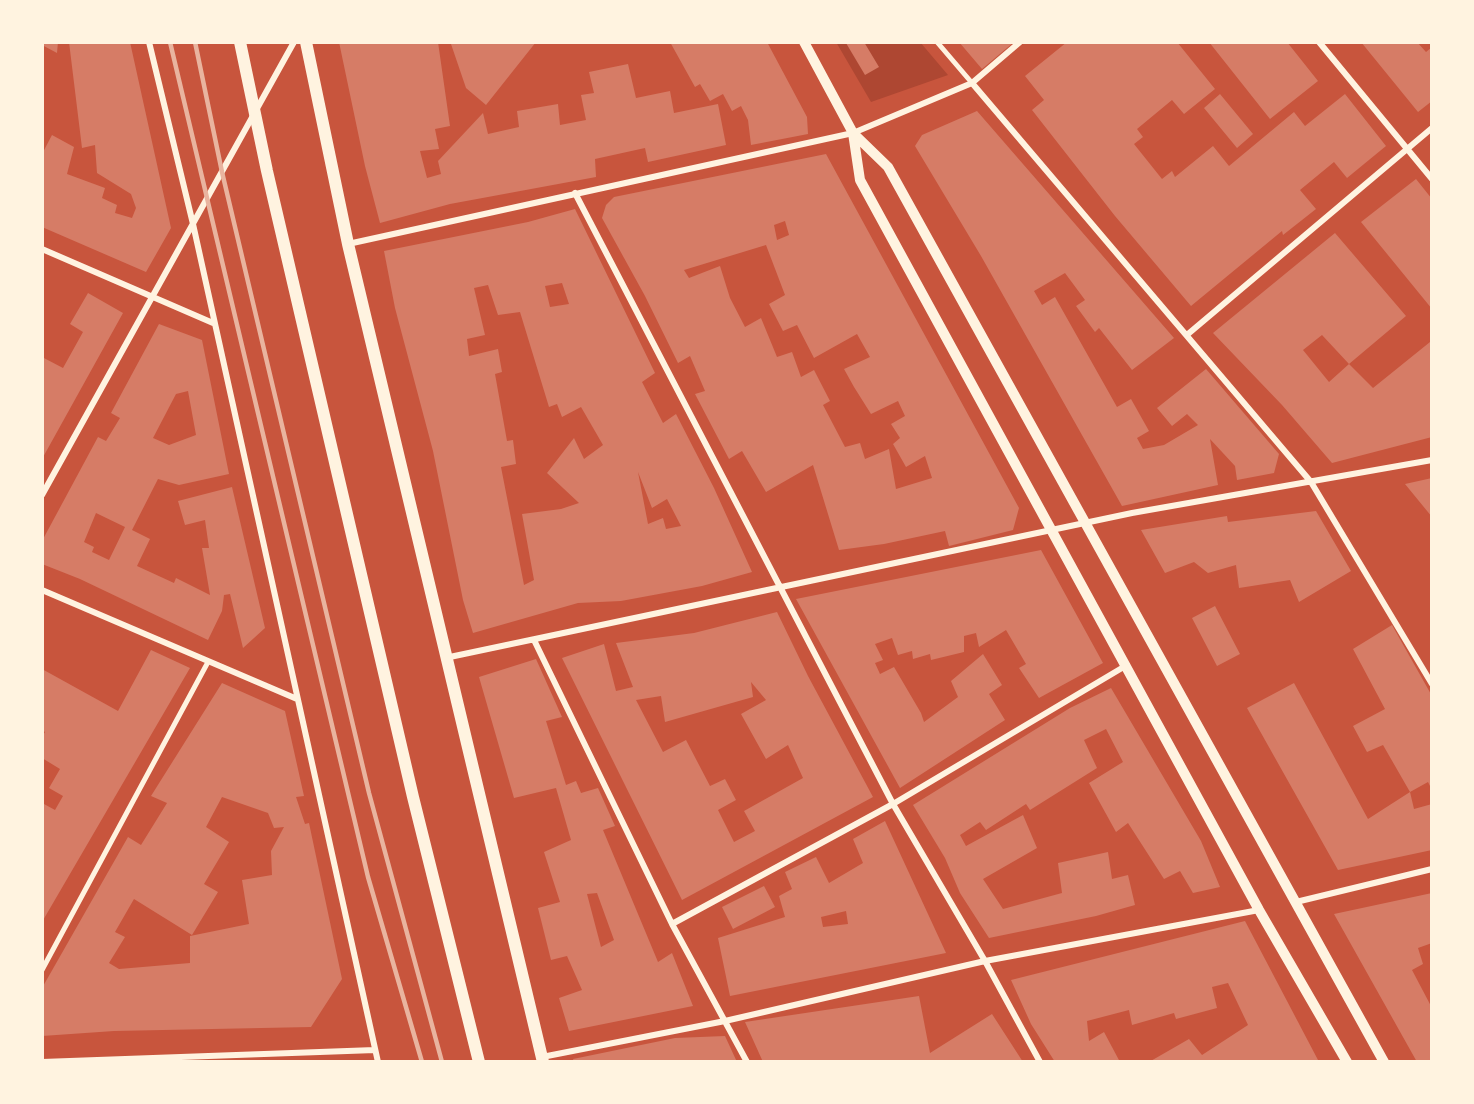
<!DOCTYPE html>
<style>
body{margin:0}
#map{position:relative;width:1474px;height:1104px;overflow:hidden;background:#c8553d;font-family:Merriweather,serif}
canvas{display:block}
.frame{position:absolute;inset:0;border:44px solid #fff3e0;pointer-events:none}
</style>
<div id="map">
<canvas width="1474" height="1104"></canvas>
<div class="frame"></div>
</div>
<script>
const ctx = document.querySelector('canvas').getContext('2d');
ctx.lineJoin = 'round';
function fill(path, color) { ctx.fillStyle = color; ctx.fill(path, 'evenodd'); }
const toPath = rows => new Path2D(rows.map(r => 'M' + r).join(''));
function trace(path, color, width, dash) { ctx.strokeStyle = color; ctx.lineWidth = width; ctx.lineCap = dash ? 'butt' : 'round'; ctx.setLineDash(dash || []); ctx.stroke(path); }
fill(toPath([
 [836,42,920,42,948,75,871,102]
]), '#ae4732');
fill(toPath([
 [42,42,58,42,57,53,42,45],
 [69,42,130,42,171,228,146,272,42,227,42,154,52,135,74,147,67,174,105,188,102,198,117,205,115,213,132,218,136,208,131,194,97,173,95,145,82,148],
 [339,42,438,42,450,126,435,129,439,149,420,151,427,178,441,174,438,161,483,113,488,134,519,127,517,111,558,104,560,125,586,120,581,95,594,93,589,72,628,64,636,98,670,91,674,113,718,104,726,145,648,162,645,148,595,159,596,177,450,204,380,223,365,166],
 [452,42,536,42,486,105,466,88,451,44],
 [670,42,767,42,807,117,808,134,751,145,748,120,741,106,732,111,723,94,710,101,700,84,695,87],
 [864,42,879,67,865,75,846,43],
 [959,42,1014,42,982,69],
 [1067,42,1177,42,1215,89,1184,114,1172,100,1137,129,1143,137,1134,144,1162,179,1172,171,1175,177,1213,146,1229,166,1294,112,1305,126,1345,94,1386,146,1347,178,1334,162,1300,190,1316,209,1283,235,1282,231,1191,306,1115,216,1032,110,1044,100,1025,76],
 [1209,42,1287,42,1318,81,1270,119],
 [1361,42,1417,42,1426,52,1432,47,1432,101,1418,112],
 [1220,94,1253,134,1237,148,1204,108],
 [977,111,1174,338,1132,370,1099,328,1095,332,1076,306,1085,300,1065,273,1034,291,1042,305,1055,297,1117,407,1131,399,1149,431,1137,438,1143,449,1164,445,1198,425,1187,414,1172,426,1157,408,1206,369,1279,454,1274,473,1237,480,1235,466,1210,439,1218,485,1122,506,981,256,915,146,922,135],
 [826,154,1019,508,1013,530,949,546,945,531,884,544,839,550,813,465,766,492,742,451,729,459,695,394,705,391,690,356,678,363,645,296,602,218,606,205,614,197],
 [785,221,789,235,777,240,774,225],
 [766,245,785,295,769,304,783,331,797,325,814,358,857,334,870,357,844,369,854,387,871,414,898,401,905,416,891,424,900,438,893,444,906,467,925,456,932,478,896,489,889,449,865,459,860,443,845,447,823,405,830,401,814,370,801,377,792,352,777,357,761,318,745,327,730,298,720,266,689,278,684,270],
 [1416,179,1432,199,1432,309,1361,222],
 [575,209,655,373,642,382,663,423,676,414,714,488,752,572,702,586,621,601,578,603,473,633,463,600,433,451,395,308,384,251,528,222],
 [562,283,569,304,550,307,545,286],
 [488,285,498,315,520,312,549,407,557,404,562,417,581,407,603,445,584,459,574,438,547,473,579,503,561,509,522,514,534,580,524,585,501,467,516,464,513,440,507,441,495,374,502,372,498,349,469,356,467,339,485,335,474,288],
 [638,472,652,508,667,499,681,526,666,529,663,518,648,524],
 [1335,233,1406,316,1349,364,1322,335,1303,350,1329,382,1349,364,1373,388,1430,342,1432,344,1432,437,1332,463,1282,405,1213,333],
 [88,293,123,313,42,459,42,357,63,368,83,332,70,324],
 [159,324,202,340,229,474,179,485,158,479,132,530,150,539,137,566,174,583,176,578,210,595,202,548,209,548,205,520,185,525,178,501,232,487,265,628,243,648,230,594,224,595,222,611,208,640,80,579,42,564,42,541,98,437,106,441,120,418,111,413],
 [188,391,196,435,169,445,153,438,176,394],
 [96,513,125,527,109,560,92,552,94,547,84,542],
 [1432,478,1432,517,1405,484],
 [1316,511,1351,571,1299,602,1290,580,1239,588,1236,565,1208,573,1194,562,1165,573,1141,530,1227,516,1228,522],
 [1041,550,1103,663,1039,698,1019,668,1026,664,1006,630,979,647,976,633,964,636,964,652,931,660,930,654,913,659,912,651,898,655,892,638,875,644,883,660,875,663,880,674,894,667,921,713,924,722,958,697,951,681,983,654,1002,685,989,694,1005,720,900,788,796,599],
 [1215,606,1240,654,1217,666,1192,618],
 [777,612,808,676,873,797,682,900,562,658,604,644,616,691,633,687,616,643,694,633],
 [751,682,766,700,741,714,766,759,788,745,803,778,744,811,755,831,734,842,718,810,736,800,725,779,710,786,686,740,663,752,636,700,661,696,665,722,753,697],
 [1392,625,1432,696,1432,790,1428,782,1410,792,1383,745,1367,752,1353,726,1385,709,1353,649],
 [151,650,190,668,42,922,42,808,44,804,55,810,63,796,49,788,60,769,42,758,42,737,45,732,42,730,42,669,118,711],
 [536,659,562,717,546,721,566,785,576,781,581,793,598,788,615,826,603,830,658,962,672,953,693,1006,569,1031,559,998,582,990,567,956,551,960,538,908,560,902,544,852,571,840,556,788,514,798,479,677],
 [597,893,614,940,601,947,587,894],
 [222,683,285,711,304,796,296,797,305,824,309,823,342,979,311,1027,114,1031,42,1036,42,988,128,837,141,845,167,803,151,796],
 [222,797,268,813,274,828,284,827,271,851,272,875,242,880,249,924,190,936,190,963,119,969,109,963,125,937,115,932,134,899,192,935,218,892,204,884,229,842,206,827],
 [1294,683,1368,819,1410,792,1414,809,1432,804,1432,850,1338,870,1247,708],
 [1111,688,1201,841,1220,887,1193,893,1180,871,1164,879,1128,823,1116,832,1089,783,1123,762,1106,729,1084,740,1097,768,1030,810,1026,804,986,830,980,822,960,835,966,846,1023,815,1037,848,983,879,1003,909,1062,893,1058,863,1108,852,1112,879,1128,875,1135,905,1096,916,989,938,960,893,945,858,913,805,1070,708],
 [885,821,946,953,730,996,718,938,785,917,779,896,792,889,785,872,816,857,829,883,863,863,853,839],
 [846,911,848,924,823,927,821,917],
 [764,886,775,907,733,929,722,907],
 [1432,893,1432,943,1418,948,1423,964,1412,970,1432,1008,1432,1062,1417,1062,1334,914],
 [1245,921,1318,1060,1315,1062,1149,1062,1189,1039,1202,1055,1248,1025,1228,983,1212,987,1217,1008,1176,1019,1174,1013,1132,1025,1129,1010,1087,1021,1089,1041,1104,1032,1120,1062,1055,1062,1031,1024,1011,980],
 [919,996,930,1053,992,1014,1023,1062,763,1062,745,1022],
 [725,1036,737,1062,574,1062,573,1059,675,1038]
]), '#d67c66');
trace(toPath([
 [937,42,972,83],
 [42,970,208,662]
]), '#fff3e0', 5);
trace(toPath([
 [149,42,193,224,378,1062],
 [1319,42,1432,179],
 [972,83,1311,482,1432,684],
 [575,193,893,804,985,961,1040,1062],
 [348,244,853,133,972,83,1020,42],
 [42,249,213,323],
 [1188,334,1432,128],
 [42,495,294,42],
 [42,590,297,699],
 [534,640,672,924,747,1062],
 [445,658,1132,513,1432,460],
 [1296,902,1432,869],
 [672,924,893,804,1127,665],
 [542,1057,725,1021,985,961,1259,910],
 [42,1062,375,1050]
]), '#fff3e0', 6);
trace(toPath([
 [804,42,853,133,888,167,1384,1062],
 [853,133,860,180,1259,910,1347,1062]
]), '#fff3e0', 10);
trace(toPath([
 [240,42,267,171,413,797,479,1062],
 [306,42,348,244,543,1062]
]), '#fff3e0', 12);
trace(toPath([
 [170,42,368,877,422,1062],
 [195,42,222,172,369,793,442,1062]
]), '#e9b49f', 4.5);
</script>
